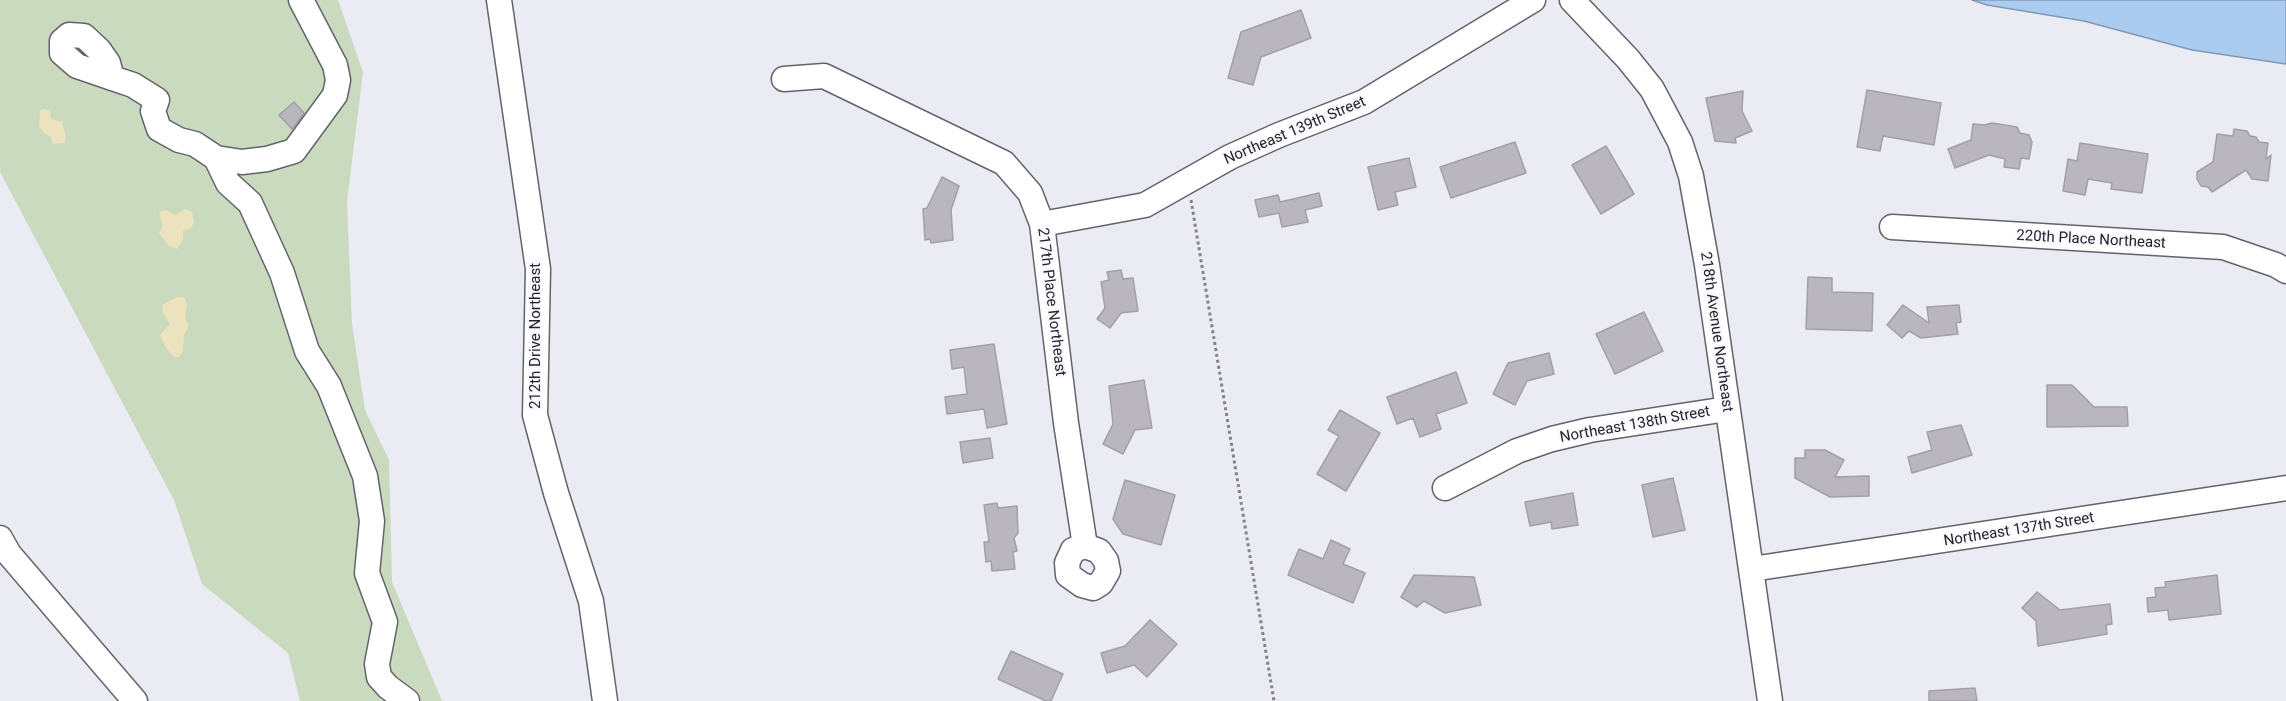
<!DOCTYPE html>
<style>
body{margin:0}
canvas{display:block;background:#ebebf4}
</style>
<canvas width="2286" height="701"></canvas>
<script>
const ctx = document.querySelector('canvas').getContext('2d');
ctx.lineJoin = 'round';
function fill(path, color) { ctx.fillStyle = color; ctx.fill(path, 'evenodd'); }
const toPath = rows => new Path2D(rows.map(r => 'M' + r).join(''));
function trace(path, color, width, dash) { ctx.strokeStyle = color; ctx.lineWidth = width; ctx.lineCap = dash ? 'butt' : 'round'; ctx.setLineDash(dash || []); ctx.stroke(path); }
function drawText(font, color, halo, rows, align = 'center') {
  ctx.font = font + ' Roboto,sans-serif'; ctx.lineWidth = 4.5; ctx.setLineDash([]); ctx.textBaseline = 'middle'; ctx.strokeStyle = halo; ctx.fillStyle = color; for (const [text, x, y, turn = 0] of rows) {
    ctx.save(); ctx.translate(x, y); ctx.rotate((+turn || 0) * Math.PI / 180); ctx.textAlign = isNaN(turn) ? turn : align; if (halo) ctx.strokeText(text, 0, 0); ctx.fillText(text, 0, 0); ctx.restore();
  }
}
fill(toPath([
 [0,0,338,0,363,72,347,202,352,324,365,410,389,460,392,582,442,701,300,701,288,653,202,584,174,500,0,172]
]), '#cadabf');
fill(toPath([
 [43,109,50,110,51,119,62,122,66,136,65,143,53,144,50,136,45,134,39,127,40,111],
 [185,209,192,212,194,222,191,228,183,231,183,241,177,249,169,246,159,233,163,226,159,212,166,210,175,215],
 [177,297,184,297,187,304,185,318,189,326,184,335,183,351,179,357,174,357,166,348,160,335,170,324,163,313,162,305]
]), '#ece2bd');
const water = toPath([
 [1972,0,2286,0,2286,64,2192,50,2084,21,1987,5,1972,0]
]);
fill(water, '#abccf1');
trace(water, '#8299b4', 1.5);
const building = toPath([
 [1301,10,1311,38,1261,57,1253,85,1228,78,1241,32,1301,10],
 [1867,90,1941,103,1934,145,1883,136,1880,151,1857,147,1867,90],
 [1743,91,1742,111,1752,131,1735,138,1736,143,1715,141,1706,98,1743,91],
 [294,102,304,113,292,129,279,115,294,102],
 [1992,123,2017,127,2020,133,2029,135,2032,142,2029,159,2021,158,2019,169,2004,167,2005,159,1989,155,1955,168,1948,149,1971,140,1973,124,1984,125,1992,123],
 [2234,129,2247,131,2250,136,2256,137,2259,142,2268,143,2266,159,2271,155,2268,181,2252,179,2246,170,2212,192,2208,187,2201,186,2197,179,2197,172,2213,162,2217,134,2233,136,2234,129],
 [1515,142,1526,173,1451,198,1440,167,1515,142],
 [2080,143,2148,154,2142,193,2111,189,2112,183,2088,179,2085,195,2063,191,2068,159,2077,161,2080,143],
 [1606,146,1634,194,1601,214,1572,165,1606,146],
 [1409,158,1416,187,1395,192,1398,205,1378,210,1368,167,1409,158],
 [942,177,959,186,951,210,953,240,931,243,930,239,925,240,923,209,927,208,942,177],
 [1319,193,1322,206,1305,210,1308,222,1282,227,1279,213,1259,217,1255,200,1278,195,1280,202,1319,193],
 [1121,270,1123,279,1133,278,1138,311,1121,313,1110,328,1097,319,1105,308,1101,282,1109,280,1107,272,1121,270],
 [1808,277,1832,278,1832,292,1873,293,1872,331,1806,329,1808,277],
 [1903,305,1929,323,1927,307,1959,305,1961,322,1956,323,1958,334,1921,338,1909,331,1902,338,1887,325,1903,305],
 [1644,312,1663,351,1615,374,1596,334,1644,312],
 [994,344,1007,424,987,428,984,409,947,414,945,397,967,394,964,367,952,369,950,350,994,344],
 [1549,353,1554,374,1527,381,1515,405,1493,394,1508,363,1549,353],
 [1456,372,1467,403,1436,414,1441,429,1420,437,1413,418,1397,424,1387,397,1456,372],
 [1144,380,1152,428,1135,430,1123,454,1103,444,1113,424,1109,386,1144,380],
 [2047,385,2072,385,2094,407,2127,407,2128,426,2047,427,2047,385],
 [1340,410,1380,433,1346,491,1317,474,1339,436,1328,430,1340,410],
 [1961,425,1972,455,1912,473,1908,457,1932,450,1927,432,1961,425],
 [990,438,993,458,963,463,960,442,990,438],
 [1805,450,1825,450,1844,460,1835,477,1869,476,1869,496,1830,497,1795,478,1795,458,1805,458,1805,450],
 [1673,478,1685,530,1653,537,1642,485,1673,478],
 [1125,480,1175,495,1161,545,1123,534,1113,519,1125,480],
 [1573,493,1578,525,1552,529,1551,522,1530,526,1525,502,1573,493],
 [997,503,998,508,1017,506,1018,533,1014,538,1017,551,1013,552,1015,569,992,571,991,561,986,562,984,542,989,542,984,505,997,503],
 [1331,540,1350,549,1343,564,1365,573,1353,603,1288,575,1299,549,1323,559,1331,540],
 [1414,575,1474,577,1481,605,1445,613,1424,601,1417,607,1401,597,1414,575],
 [2217,575,2221,614,2169,620,2168,610,2148,612,2147,598,2156,597,2155,588,2166,587,2165,582,2217,575],
 [2037,592,2060,610,2110,604,2112,624,2106,625,2107,634,2038,646,2036,621,2022,608,2037,592],
 [1150,620,1177,644,1147,677,1134,665,1107,673,1101,653,1125,646,1150,620],
 [1011,651,1063,674,1051,701,1046,701,998,679,1011,651],
 [1975,688,1977,701,1929,701,1929,691,1975,688]
]);
fill(building, '#bab6bf');
trace(building, '#a29fa8', 1.5);
const minor = toPath([
 [499,0,538,269,535,415,556,493,591,601,605,701],
 [1572,0,1628,59,1652,89,1680,142,1691,176,1707,265,1770,701],
 [112,78,108,63,99,50,84,36,69,35,62,41,62,53,77,66,112,78,133,85,157,100,153,111,159,129,179,140,195,144,216,158,242,162,267,159,294,151,335,95,338,80,335,65,301,0],
 [784,79,824,76,1004,163,1030,193,1042,224,1066,423,1085,546,1073,550,1067,563,1068,575,1082,585,1093,588,1101,583,1108,571,1106,561,1099,551,1085,546],
 [216,158,228,183,250,203,282,273,307,351,329,386,365,476,372,521,367,573,385,622,377,664,379,677,388,687,407,701],
 [1042,224,1145,205,1230,157,1279,135,1364,102,1533,0],
 [1892,227,2223,247,2276,265,2286,271],
 [1445,488,1517,451,1552,439,1590,430,1727,409],
 [0,538,9,554,135,701],
 [1752,569,2286,488]
]);
trace(minor, '#63636b', 27);
trace(toPath([
 [1191,200,1274,701]
]), '#84838a', 3, [3, 3]);
trace(minor, '#fff', 24);
drawText('15px', '#232226', '#f9f8fe', [
 ["Northeast 139th Street",1295,131,-23],
 ["220th Place Northeast",2091,240,3],
 ["217th Place Northeast",1051,302,83],
 ["218th Avenue Northeast",1716,332,82],
 ["212th Drive Northeast",536,336,-90],
 ["Northeast 138th Street",1635,425,-10],
 ["Northeast 137th Street",2019,530,-9]
]);
</script>
